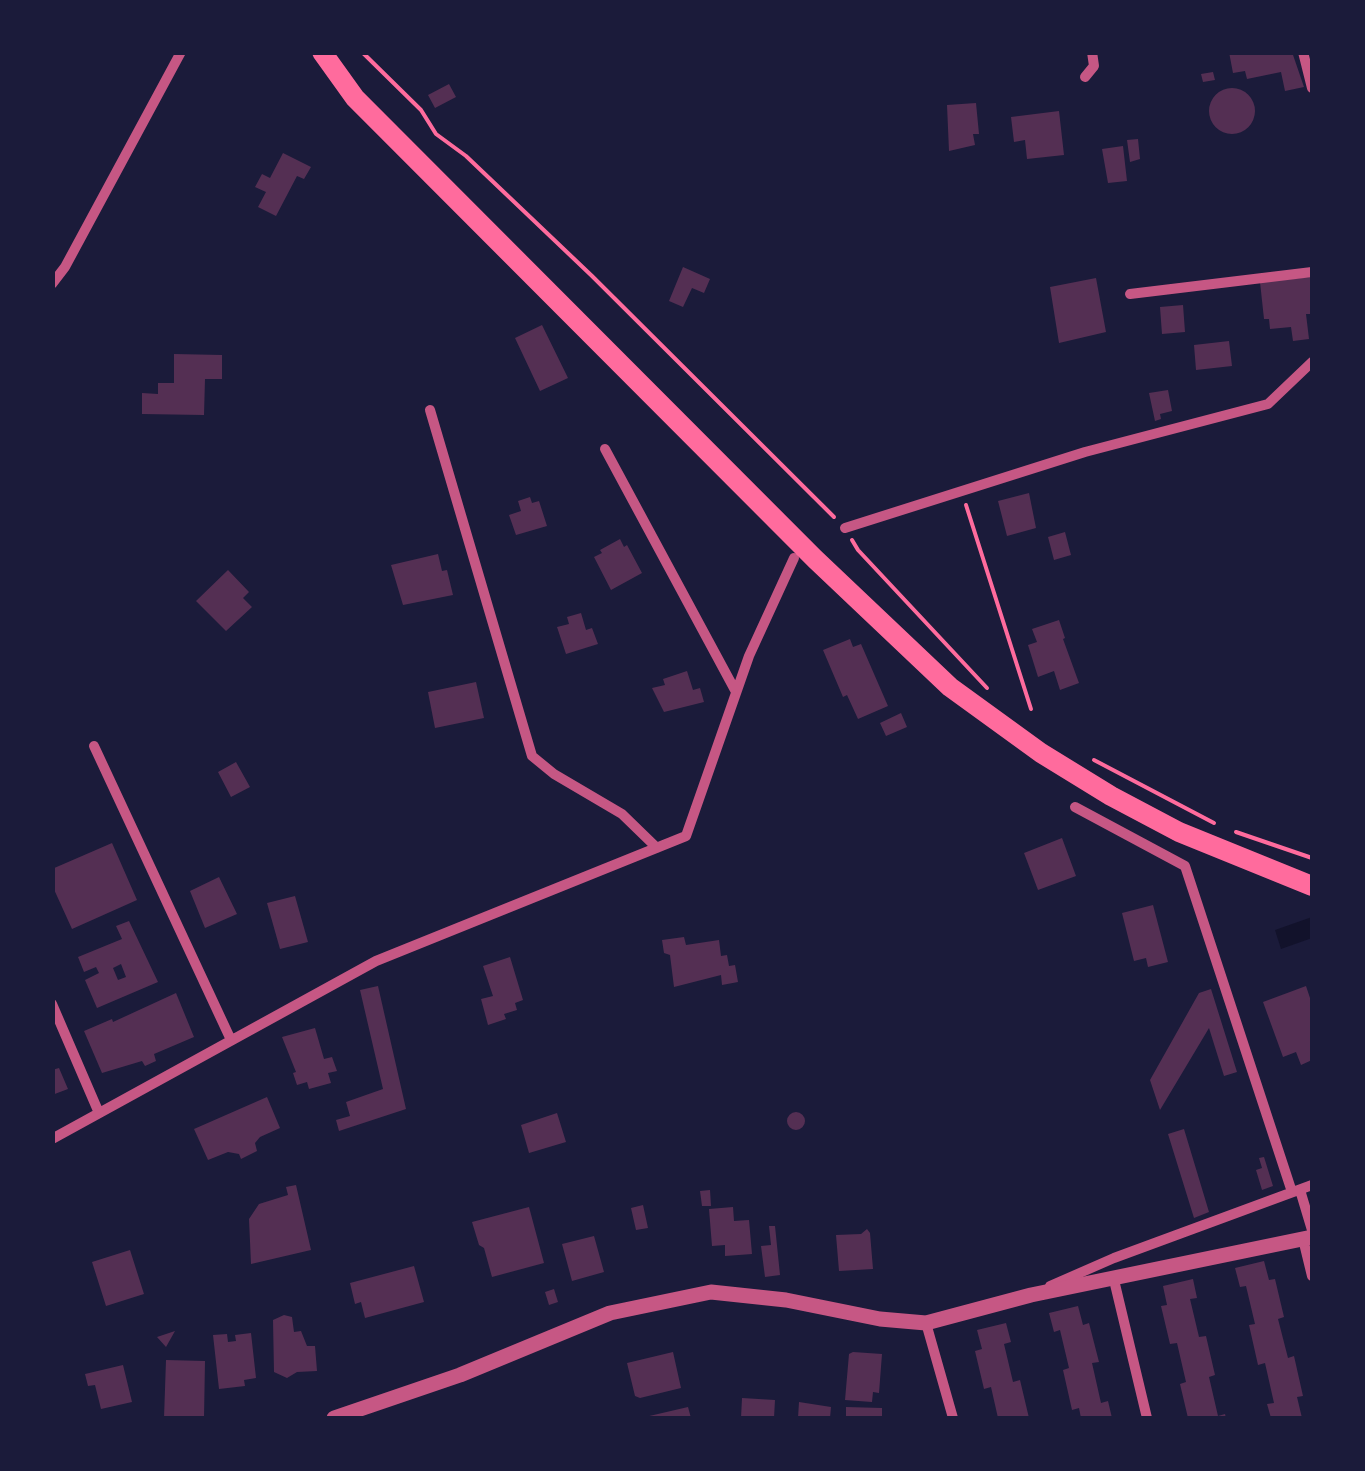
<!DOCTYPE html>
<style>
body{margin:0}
#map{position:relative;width:1365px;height:1471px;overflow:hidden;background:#1b1b3a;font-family:"Golos Text",sans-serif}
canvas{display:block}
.frame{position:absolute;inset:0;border:55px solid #1b1b3a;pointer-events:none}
</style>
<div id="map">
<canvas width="1365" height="1471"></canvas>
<div class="frame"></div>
</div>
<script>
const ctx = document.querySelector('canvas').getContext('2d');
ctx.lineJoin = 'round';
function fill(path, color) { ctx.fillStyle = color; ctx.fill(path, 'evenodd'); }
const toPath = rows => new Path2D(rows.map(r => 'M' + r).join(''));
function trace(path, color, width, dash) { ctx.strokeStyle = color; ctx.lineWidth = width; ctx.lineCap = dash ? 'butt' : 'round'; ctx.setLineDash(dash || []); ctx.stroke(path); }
fill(toPath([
 [1312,917,1312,938,1281,949,1275,930]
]), '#12122b');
fill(toPath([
 [1229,52,1292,52,1304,87,1285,91,1281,72,1247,79,1245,71,1233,73],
 [1213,72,1215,80,1203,82,1201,74],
 [449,84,456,97,435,108,428,95],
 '1209 111a23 23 0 1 1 46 0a23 23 0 1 1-46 0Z',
 [976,103,979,134,973,134,975,145,949,151,947,105],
 [1059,111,1064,155,1027,159,1025,140,1014,142,1011,117],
 [1138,139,1140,159,1130,162,1127,140],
 [1123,146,1127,181,1108,183,1102,149],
 [283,153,311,167,304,179,297,176,276,216,258,207,266,192,255,187,262,174,270,178],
 [683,267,710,279,704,293,692,288,683,307,669,301],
 [1311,277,1312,314,1306,314,1309,339,1293,341,1291,327,1270,329,1269,319,1264,319,1260,282],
 [1096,278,1106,332,1059,343,1050,287],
 [1183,305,1185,332,1162,334,1160,307],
 [542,325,568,378,540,391,515,338],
 [1229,341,1232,366,1196,370,1194,345],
 [174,354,222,355,222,379,205,379,204,415,142,414,142,393,158,394,158,383,174,383],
 [1168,390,1172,411,1160,414,1161,419,1155,421,1149,393],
 [1029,493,1036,528,1007,536,998,501],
 [530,497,532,503,539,501,547,526,516,535,509,515,521,511,518,501],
 [1065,532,1071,555,1054,560,1048,537],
 [620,539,624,547,627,545,642,573,611,590,594,557,602,553,600,550],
 [438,554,442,571,447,570,453,595,403,605,391,565],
 [228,570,249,592,243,598,252,607,226,631,196,601],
 [581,613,586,630,592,628,598,644,566,654,557,627,569,624,567,617],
 [1059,620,1065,638,1063,639,1079,683,1060,690,1054,671,1038,677,1028,645,1037,642,1032,629],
 [850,639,853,647,861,644,888,706,858,719,847,695,843,697,823,650],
 [687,671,693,690,700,688,704,702,664,712,652,688,665,685,663,679],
 [476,682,484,718,435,728,428,692],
 [901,713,907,727,886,736,880,723],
 [236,762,250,787,231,797,218,772],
 [1062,838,1076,876,1038,890,1024,853],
 [112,843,137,900,72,929,52,885,52,869],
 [219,877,237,914,205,928,190,891],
 [295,896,308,942,280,949,267,903],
 [1153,905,1168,962,1148,967,1146,958,1134,961,1122,913],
 [129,921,158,982,97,1008,85,980,99,973,96,967,84,972,78,957,122,939,116,926],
 [121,964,126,977,118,980,113,968],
 [684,937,686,945,719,940,721,956,727,955,729,966,735,965,738,982,722,985,721,975,674,987,670,955,664,953,662,940],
 [510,957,523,1000,515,1003,517,1010,504,1014,506,1019,488,1025,481,999,493,996,483,966],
 [378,986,406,1109,339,1131,336,1120,350,1116,346,1102,383,1089,360,990],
 [1306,986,1312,1004,1312,1046,1310,1047,1312,1060,1301,1065,1296,1052,1283,1057,1263,1002],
 [1211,989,1237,1072,1224,1076,1209,1028,1160,1110,1150,1080,1199,993],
 [176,993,194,1037,154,1054,156,1061,145,1066,142,1061,102,1073,84,1031,112,1019,113,1022],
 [315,1028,324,1059,332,1057,337,1071,328,1073,331,1083,309,1089,307,1082,297,1085,293,1073,296,1072,282,1037],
 [59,1068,68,1089,52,1095,52,1070],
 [267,1097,280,1128,260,1137,255,1143,257,1151,241,1159,239,1154,228,1152,208,1160,194,1129],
 '787 1121a9 9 0 1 1 18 0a9 9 0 1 1-18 0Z',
 [557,1113,566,1142,529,1153,521,1125],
 [1184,1129,1209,1212,1194,1218,1168,1134],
 [1264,1157,1273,1186,1262,1190,1256,1170,1262,1168,1259,1158],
 [296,1185,311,1250,251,1264,249,1219,259,1204,288,1195,286,1187],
 [710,1190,711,1206,702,1206,700,1191],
 [643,1205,648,1228,636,1230,631,1208],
 [529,1207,544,1263,492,1277,484,1248,479,1245,472,1222],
 [733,1207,734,1221,749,1220,752,1254,725,1256,725,1245,712,1246,709,1209],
 [769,1226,775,1226,780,1275,765,1277,761,1246,771,1245],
 [867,1229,870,1233,873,1269,839,1271,836,1235,861,1234],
 [594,1236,604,1272,572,1281,562,1244],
 [130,1250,144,1294,106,1306,92,1262],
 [1264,1261,1269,1280,1275,1279,1284,1317,1278,1319,1288,1358,1294,1356,1303,1396,1297,1397,1302,1418,1271,1418,1267,1404,1274,1403,1265,1363,1258,1365,1249,1325,1255,1324,1246,1286,1240,1287,1235,1268],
 [414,1266,424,1302,365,1318,361,1302,355,1304,350,1283],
 [1193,1279,1197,1298,1190,1299,1199,1337,1206,1336,1215,1375,1209,1377,1218,1416,1225,1414,1226,1418,1188,1418,1180,1384,1186,1382,1177,1343,1170,1344,1161,1306,1167,1305,1163,1286],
 [554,1289,558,1302,549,1305,545,1292],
 [1078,1306,1083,1325,1089,1323,1099,1362,1092,1363,1101,1403,1108,1401,1112,1418,1081,1418,1079,1408,1072,1410,1063,1370,1069,1368,1060,1330,1054,1332,1049,1313],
 [284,1315,292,1317,294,1332,301,1331,307,1346,315,1346,317,1371,297,1372,287,1378,274,1372,273,1320],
 [1006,1323,1011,1342,1004,1344,1013,1382,1020,1380,1029,1418,998,1418,991,1387,984,1389,975,1351,982,1349,977,1330],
 [175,1331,166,1347,157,1337],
 [251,1333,256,1378,244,1380,245,1386,219,1389,213,1335,227,1334,228,1342,236,1341,235,1335],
 [673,1352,681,1388,640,1398,635,1396,627,1363],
 [853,1352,882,1354,879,1393,873,1392,872,1402,845,1400,849,1354],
 [166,1360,205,1361,204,1418,164,1418],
 [123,1365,132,1402,101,1409,95,1385,88,1386,85,1374],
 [742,1398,775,1400,774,1418,741,1418],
 [799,1402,831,1407,830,1418,798,1418],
 [688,1407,691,1418,645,1418,645,1417],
 [846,1407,882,1408,882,1418,846,1418]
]), '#542f53');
trace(toPath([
 [362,52,421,110,436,134,466,156,592,276,834,517],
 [966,505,1031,709],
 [852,540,858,550,987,688],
 [1094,760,1214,823],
 [1236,832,1312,858]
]), '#ff6b9d', 4);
trace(toPath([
 [1303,52,1312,88],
 [1085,77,1094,66,1092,52],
 [52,284,65,267,181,52],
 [1130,294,1312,272],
 [430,410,532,756,554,774,622,814,657,848],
 [605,449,736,692],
 [845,528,1085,452,1268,404,1312,362],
 [94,746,231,1040],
 [1075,807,1185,866,1292,1192],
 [52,1004,99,1113],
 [52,1139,376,961,686,836,749,656,794,558],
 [1300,1190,1312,1230],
 [1303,1239,1312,1276],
 [1114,1280,1147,1418],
 [1050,1286,1114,1258,1312,1185],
 [926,1323,953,1418]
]), '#c65784', 10);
trace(toPath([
 [334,1418,460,1375,610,1313,711,1292,786,1300,880,1319,926,1323,1031,1295,1312,1237]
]), '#c65784', 15);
trace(toPath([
 [322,52,355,98,815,559,950,687,1041,753,1111,796,1179,832,1312,886]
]), '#ff6b9d', 20);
</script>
